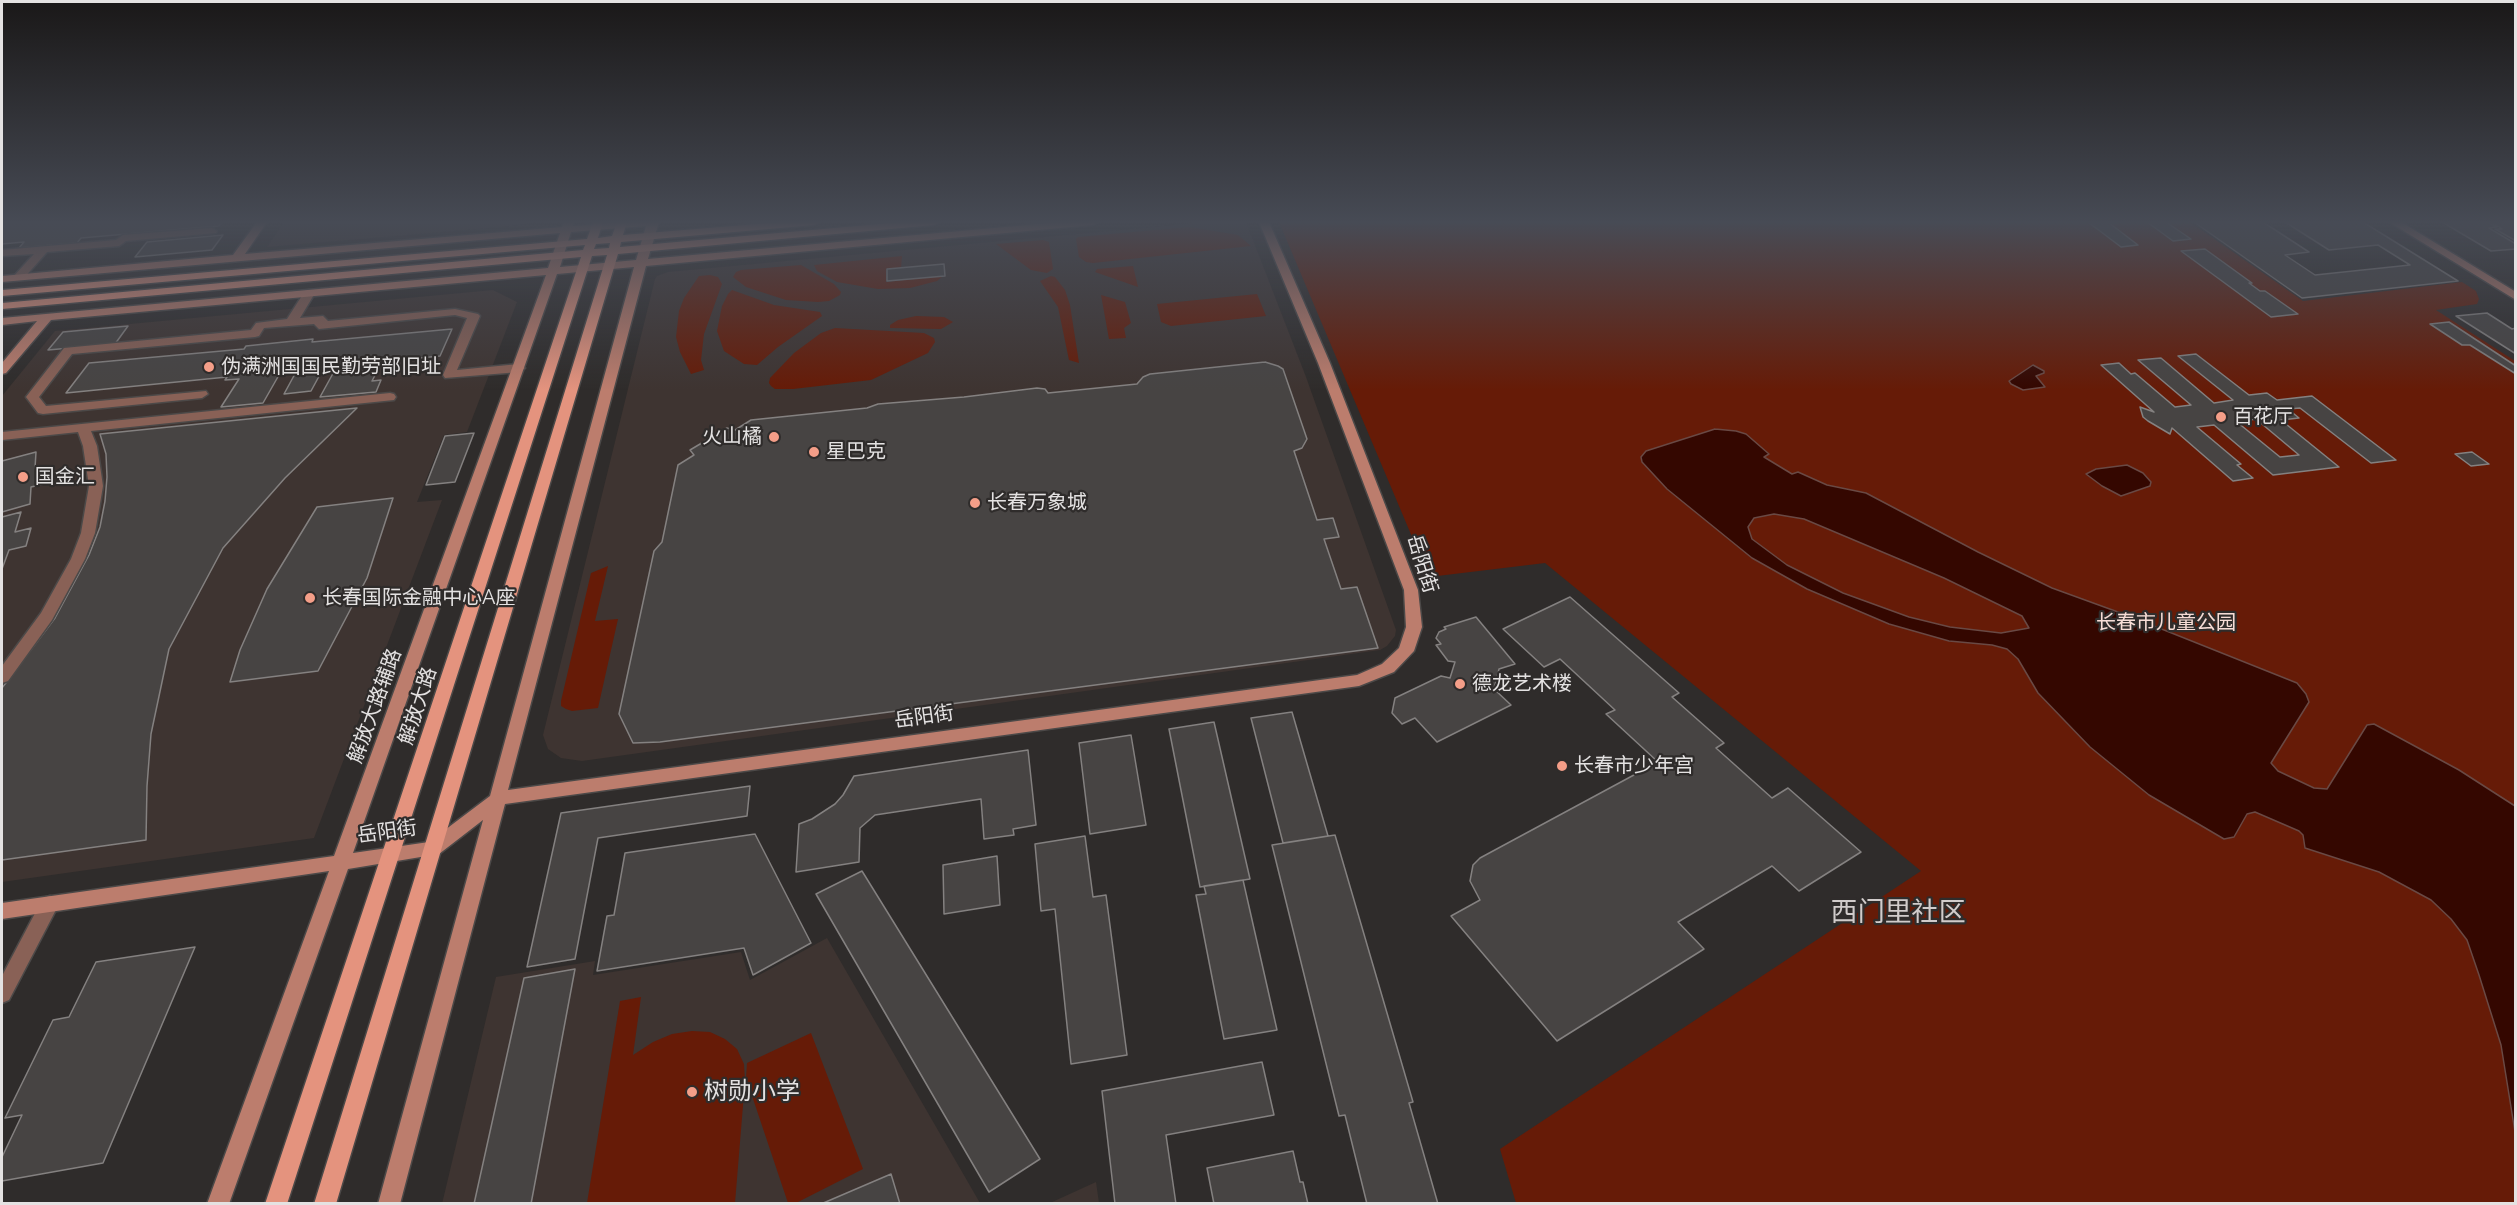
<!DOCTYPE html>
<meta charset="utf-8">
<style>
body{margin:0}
#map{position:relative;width:2517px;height:1205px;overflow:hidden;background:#2f2c2b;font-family:Raleway,sans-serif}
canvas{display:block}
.frame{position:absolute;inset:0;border:3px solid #e4e2e2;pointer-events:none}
</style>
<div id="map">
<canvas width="2517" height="1205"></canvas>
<div class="frame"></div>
</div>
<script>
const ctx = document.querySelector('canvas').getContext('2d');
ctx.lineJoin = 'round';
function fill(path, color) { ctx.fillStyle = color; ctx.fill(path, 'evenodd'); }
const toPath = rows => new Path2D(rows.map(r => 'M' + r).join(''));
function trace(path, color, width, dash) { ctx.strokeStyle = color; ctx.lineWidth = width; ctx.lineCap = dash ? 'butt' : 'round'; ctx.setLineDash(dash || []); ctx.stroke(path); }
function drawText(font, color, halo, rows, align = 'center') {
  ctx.font = font + ' Raleway,"Noto Sans SC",sans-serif'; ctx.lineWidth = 4.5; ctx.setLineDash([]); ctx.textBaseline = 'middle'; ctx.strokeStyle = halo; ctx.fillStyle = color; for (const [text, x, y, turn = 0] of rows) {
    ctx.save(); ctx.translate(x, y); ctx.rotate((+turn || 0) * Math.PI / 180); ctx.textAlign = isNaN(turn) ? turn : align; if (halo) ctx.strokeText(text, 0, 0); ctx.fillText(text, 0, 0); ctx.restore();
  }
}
fill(toPath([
 [284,222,533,222,512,226,267,247],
 [1206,222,1246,222,1306,377,1396,630,1395,636,1387,646,1380,650,582,761,561,758,548,749,543,735,655,279,657,276,668,272],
 [493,290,517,302,467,432,444,435,417,502,442,500,314,838,2,882,2,396,55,331],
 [827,938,980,1203,442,1204,496,977,595,961,593,975,741,952,750,980],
 [1096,1182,1099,1203,1050,1203]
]), '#3e3431');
fill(toPath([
 [1279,222,2190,222,2303,301,2462,282,2476,291,2479,299,2477,304,2436,310,2515,361,2515,1203,1516,1203,1500,1149,1921,871,1545,563,1429,577],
 [1189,227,1238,235,1251,246,1093,263,1086,262,1079,257,1076,239,1078,237],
 [1043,240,1049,242,1053,269,1047,273,1031,270,996,244],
 [902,256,901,268,886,269,886,282,943,276,937,281,910,288,878,289,837,282,817,271,814,265],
 [801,265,834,284,841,292,840,295,829,301,818,302,786,300,746,287,733,277,736,272,741,270],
 [1133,266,1138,287,1095,272,1097,269],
 [710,275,718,277,722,284,704,334,701,360,704,370,691,374,680,352,676,337,679,311,684,298,699,276],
 [1051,276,1055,277,1065,290,1070,305,1079,363,1069,360,1058,307,1040,281],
 [732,290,774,305,820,312,822,316,778,347,757,365,744,364,724,351,717,331,722,306,728,294],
 [1257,294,1266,316,1171,326,1161,322,1157,304],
 [1101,295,1125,302,1131,323,1124,328,1126,338,1109,339],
 [916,316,944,317,953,322,941,329,890,328,890,325,898,320],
 [835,328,924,333,934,338,935,342,928,353,871,380,793,389,775,389,771,386,769,383,770,378,794,353,821,333],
 [608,566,595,621,618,619,598,708,572,711,566,709,561,706,561,701,591,573],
 [641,997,633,1055,653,1042,672,1034,692,1031,710,1032,725,1039,737,1049,744,1064,745,1081,735,1203,587,1203,620,1001],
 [811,1033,863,1169,796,1203,788,1203,746,1078,747,1063]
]), '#661b07');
const water = toPath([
 [2033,365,2044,371,2044,373,2036,376,2045,387,2023,390,2011,384,2009,381,2033,365],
 [1715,429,1736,431,1746,434,1769,454,1764,457,1792,474,1798,472,1827,485,1866,493,1978,552,2052,588,2129,616,2297,683,2306,694,2309,702,2271,763,2278,771,2314,788,2327,789,2367,725,2374,724,2459,770,2515,806,2515,1132,2501,1045,2479,975,2467,940,2451,919,2431,900,2379,872,2305,848,2303,835,2299,831,2255,812,2247,814,2234,837,2224,839,2149,795,2090,747,2038,693,2018,659,2007,649,1992,645,1949,641,1889,624,1807,589,1752,558,1667,489,1642,462,1641,457,1646,451,1715,429],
 [1774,514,1804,519,1944,578,2022,616,2029,628,2001,633,1950,627,1909,617,1843,593,1787,565,1752,539,1748,527,1754,518,1774,514],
 [2127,465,2143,473,2151,482,2150,486,2121,496,2102,486,2086,474,2096,469,2127,465]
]);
fill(water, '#340700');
trace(water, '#694944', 1.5);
const building = toPath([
 [20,222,223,222,219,226,81,238,77,243,19,248,24,242,2,244,2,223,20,222],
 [2088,222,2108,222,2138,245,2121,247,2088,222],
 [2147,222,2166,222,2191,239,2173,241,2147,222],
 [2194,222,2263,222,2309,252,2285,255,2315,275,2410,265,2378,245,2329,250,2285,222,2363,222,2458,281,2302,298,2194,222],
 [2442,222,2487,222,2497,227,2489,228,2516,244,2516,249,2491,251,2442,222],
 [2512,222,2516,224,2516,241,2495,229,2502,229,2493,223,2512,222],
 [223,235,212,250,135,257,147,242,223,235],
 [2205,249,2252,283,2249,283,2260,291,2265,291,2298,314,2271,317,2181,251,2205,249],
 [944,264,945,276,887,281,887,269,944,264],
 [2487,313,2512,329,2516,328,2516,354,2456,316,2487,313],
 [2449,322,2516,366,2516,374,2470,345,2462,345,2430,324,2449,322],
 [128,326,115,344,48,350,63,332,128,326],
 [452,329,440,356,296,370,294,373,279,375,263,403,221,407,239,379,225,380,227,377,66,393,89,363,244,349,246,346,313,339,312,342,452,329],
 [2196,354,2249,395,2267,393,2277,400,2312,396,2396,460,2371,463,2300,408,2288,409,2299,418,2281,420,2339,467,2273,475,2214,425,2197,427,2241,464,2237,465,2253,478,2233,481,2172,428,2170,434,2148,421,2143,417,2140,407,2154,412,2101,365,2119,363,2131,374,2135,373,2175,407,2191,405,2138,360,2161,358,2214,403,2233,400,2178,356,2196,354],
 [2256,419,2299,455,2280,457,2237,422,2256,419],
 [1265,362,1278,366,1283,369,1307,439,1302,448,1294,451,1317,520,1333,518,1339,537,1324,539,1341,589,1357,587,1378,648,660,742,633,743,619,714,654,551,662,542,678,465,694,455,690,450,727,428,735,430,751,420,867,408,878,404,964,397,1037,388,1045,389,1048,393,1137,384,1143,377,1150,374,1265,362],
 [381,364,372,381,381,380,376,392,320,397,336,368,381,364],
 [323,369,311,391,284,394,296,372,323,369],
 [357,408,285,478,223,548,169,649,151,734,147,786,146,840,2,860,2,688,55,618,89,555,100,527,105,501,107,477,106,454,100,434,357,408],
 [474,433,455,482,426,485,445,436,474,433],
 [36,452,35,468,38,467,38,471,44,469,44,484,31,487,30,504,2,512,2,461,36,452],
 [2472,452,2489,464,2471,466,2455,454,2472,452],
 [393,498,367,578,318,671,230,682,240,650,267,589,317,507,393,498],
 [21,512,15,532,31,528,26,546,9,550,2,569,2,517,21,512],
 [1570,597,1679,693,1672,697,1724,743,1716,748,1772,798,1788,788,1861,852,1799,891,1772,866,1678,922,1704,949,1557,1041,1451,916,1480,900,1470,881,1473,865,1480,858,1658,762,1606,714,1615,710,1560,659,1544,667,1503,629,1570,597],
 [1476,617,1515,664,1499,669,1494,689,1511,705,1437,742,1415,718,1402,724,1392,713,1395,698,1441,676,1450,678,1455,662,1448,661,1436,645,1441,644,1436,638,1439,632,1446,629,1444,627,1476,617],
 [1292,712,1328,836,1283,843,1251,718,1292,712],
 [1214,722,1250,879,1200,887,1169,729,1214,722],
 [1131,735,1146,825,1090,834,1079,743,1131,735],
 [1028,750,1036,825,1013,829,1014,835,984,839,981,799,875,815,860,828,859,862,796,872,799,824,812,819,835,804,843,795,854,776,1028,750],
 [750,786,747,816,598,838,575,959,527,967,561,813,750,786],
 [755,834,811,943,753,975,744,948,597,971,607,916,614,915,625,853,755,834],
 [1335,835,1413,1102,1409,1103,1438,1204,1367,1204,1345,1115,1339,1116,1272,845,1335,835],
 [1085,836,1093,897,1106,895,1127,1055,1071,1064,1055,909,1041,911,1035,844,1085,836],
 [997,856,1000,905,944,914,943,865,997,856],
 [862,871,1040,1159,989,1192,816,894,862,871],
 [1243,880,1277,1030,1224,1039,1196,895,1206,894,1204,886,1243,880],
 [195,947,103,1163,2,1181,2,1157,22,1115,5,1118,53,1020,69,1017,96,962,195,947],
 [575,969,531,1204,474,1204,524,978,575,969],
 [1262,1062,1274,1115,1166,1135,1176,1204,1115,1204,1102,1091,1262,1062],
 [1293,1151,1300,1182,1303,1182,1308,1204,1214,1204,1207,1168,1293,1151],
 [891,1174,900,1204,821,1204,891,1174]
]);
fill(building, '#474443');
trace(building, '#848180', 1.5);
const lane = toPath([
 [212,228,217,231,216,233,126,241,119,246,47,252,23,279,19,280,13,277,34,254,2,256,2,250,116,240,123,235,212,228],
 [309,290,315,293,300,318,323,316,328,321,455,309,478,314,480,316,457,370,519,364,525,368,519,372,445,378,443,375,467,318,455,315,319,329,314,324,264,328,259,336,255,337,72,354,39,397,46,406,206,391,208,394,202,398,43,414,38,413,26,397,64,348,251,330,256,323,287,319,305,291,309,290],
 [390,393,394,394,396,397,394,400,91,431,97,446,103,486,95,533,85,559,52,620,8,681,2,683,2,666,41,613,71,559,81,533,89,486,83,446,78,432,2,440,2,432,390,393],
 [50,896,57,898,59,904,9,1000,2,1003,2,976,43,898,50,896]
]);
const secondary = toPath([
 [257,222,267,222,245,254,562,227,564,222,574,222,573,226,621,222,659,222,648,259,1061,222,1098,222,1093,225,646,266,508,790,1357,675,1382,664,1399,648,1406,627,1404,590,1318,363,1259,222,1269,222,1330,363,1418,590,1422,627,1414,651,1394,672,1359,686,505,804,400,1204,378,1204,483,820,439,854,348,869,229,1204,207,1204,329,871,2,919,2,903,334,856,546,275,51,320,6,373,2,374,2,363,37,321,2,325,2,318,548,268,560,233,2,282,2,276,233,255,257,222],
 [646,226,636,260,560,267,571,232,646,226],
 [634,267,490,796,429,842,353,853,557,274,634,267],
 [2389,222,2401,222,2516,292,2516,300,2389,222]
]);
const primary = toPath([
 [593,222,603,222,598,238,612,236,617,222,627,222,623,235,781,222,819,222,814,225,621,242,620,247,902,222,939,222,934,225,618,254,336,1204,314,1204,607,255,592,256,287,1204,265,1204,581,257,2,309,2,303,583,250,585,245,2,296,2,290,587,239,593,222],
 [610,243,609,248,594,249,596,244,610,243]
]);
trace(lane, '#4c4948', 3);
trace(secondary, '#4c4948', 3);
trace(primary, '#4c4948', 3);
fill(lane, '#896156');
fill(secondary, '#bc7d6d');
fill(primary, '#e4937e');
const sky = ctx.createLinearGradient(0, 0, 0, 390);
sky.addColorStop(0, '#1a1818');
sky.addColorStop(0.57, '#474b55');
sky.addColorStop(1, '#474b5500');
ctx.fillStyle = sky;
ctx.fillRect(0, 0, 2517, 390);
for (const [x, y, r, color] of [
 [209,367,6,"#f49e88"],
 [2221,417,6,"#f49e88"],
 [774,437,6,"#f49e88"],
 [814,452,6,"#f49e88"],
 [23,477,6,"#f49e88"],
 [975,503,6,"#f49e88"],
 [310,598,6,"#f49e88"],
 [1460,684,6,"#f49e88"],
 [1562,766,6,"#f49e88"],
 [692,1092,6,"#f49e88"]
]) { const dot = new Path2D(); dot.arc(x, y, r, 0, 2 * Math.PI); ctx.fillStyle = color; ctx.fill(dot); trace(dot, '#2f2c2b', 2); }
drawText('20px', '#e4e2e2', '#2f2c2b', [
 ["伪满洲国国民勤劳部旧址",221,367],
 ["百花厅",2233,417],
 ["火山橘",762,437,"right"],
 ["星巴克",826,452],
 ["国金汇",35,477],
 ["长春万象城",987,503],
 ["长春国际金融中心A座",322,598],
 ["德龙艺术楼",1472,684],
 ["长春市少年宫",1574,766]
], 'left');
drawText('20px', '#e4e2e2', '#2f2c2b', [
 ["岳阳街",1422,564,73],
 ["解放大路辅路",375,706,-70],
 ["解放大路",418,706,-72],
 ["岳阳街",924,717,-8],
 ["岳阳街",387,832,-8]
]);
drawText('20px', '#f7ddd6', '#2f2c2b', [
 ["长春市儿童公园",2166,623]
]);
drawText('24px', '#e4e2e2', '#2f2c2b', [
 ["树勋小学",704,1092]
], 'left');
drawText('27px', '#d1cccb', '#2f2c2b', [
 ["西门里社区",1898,913]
]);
</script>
